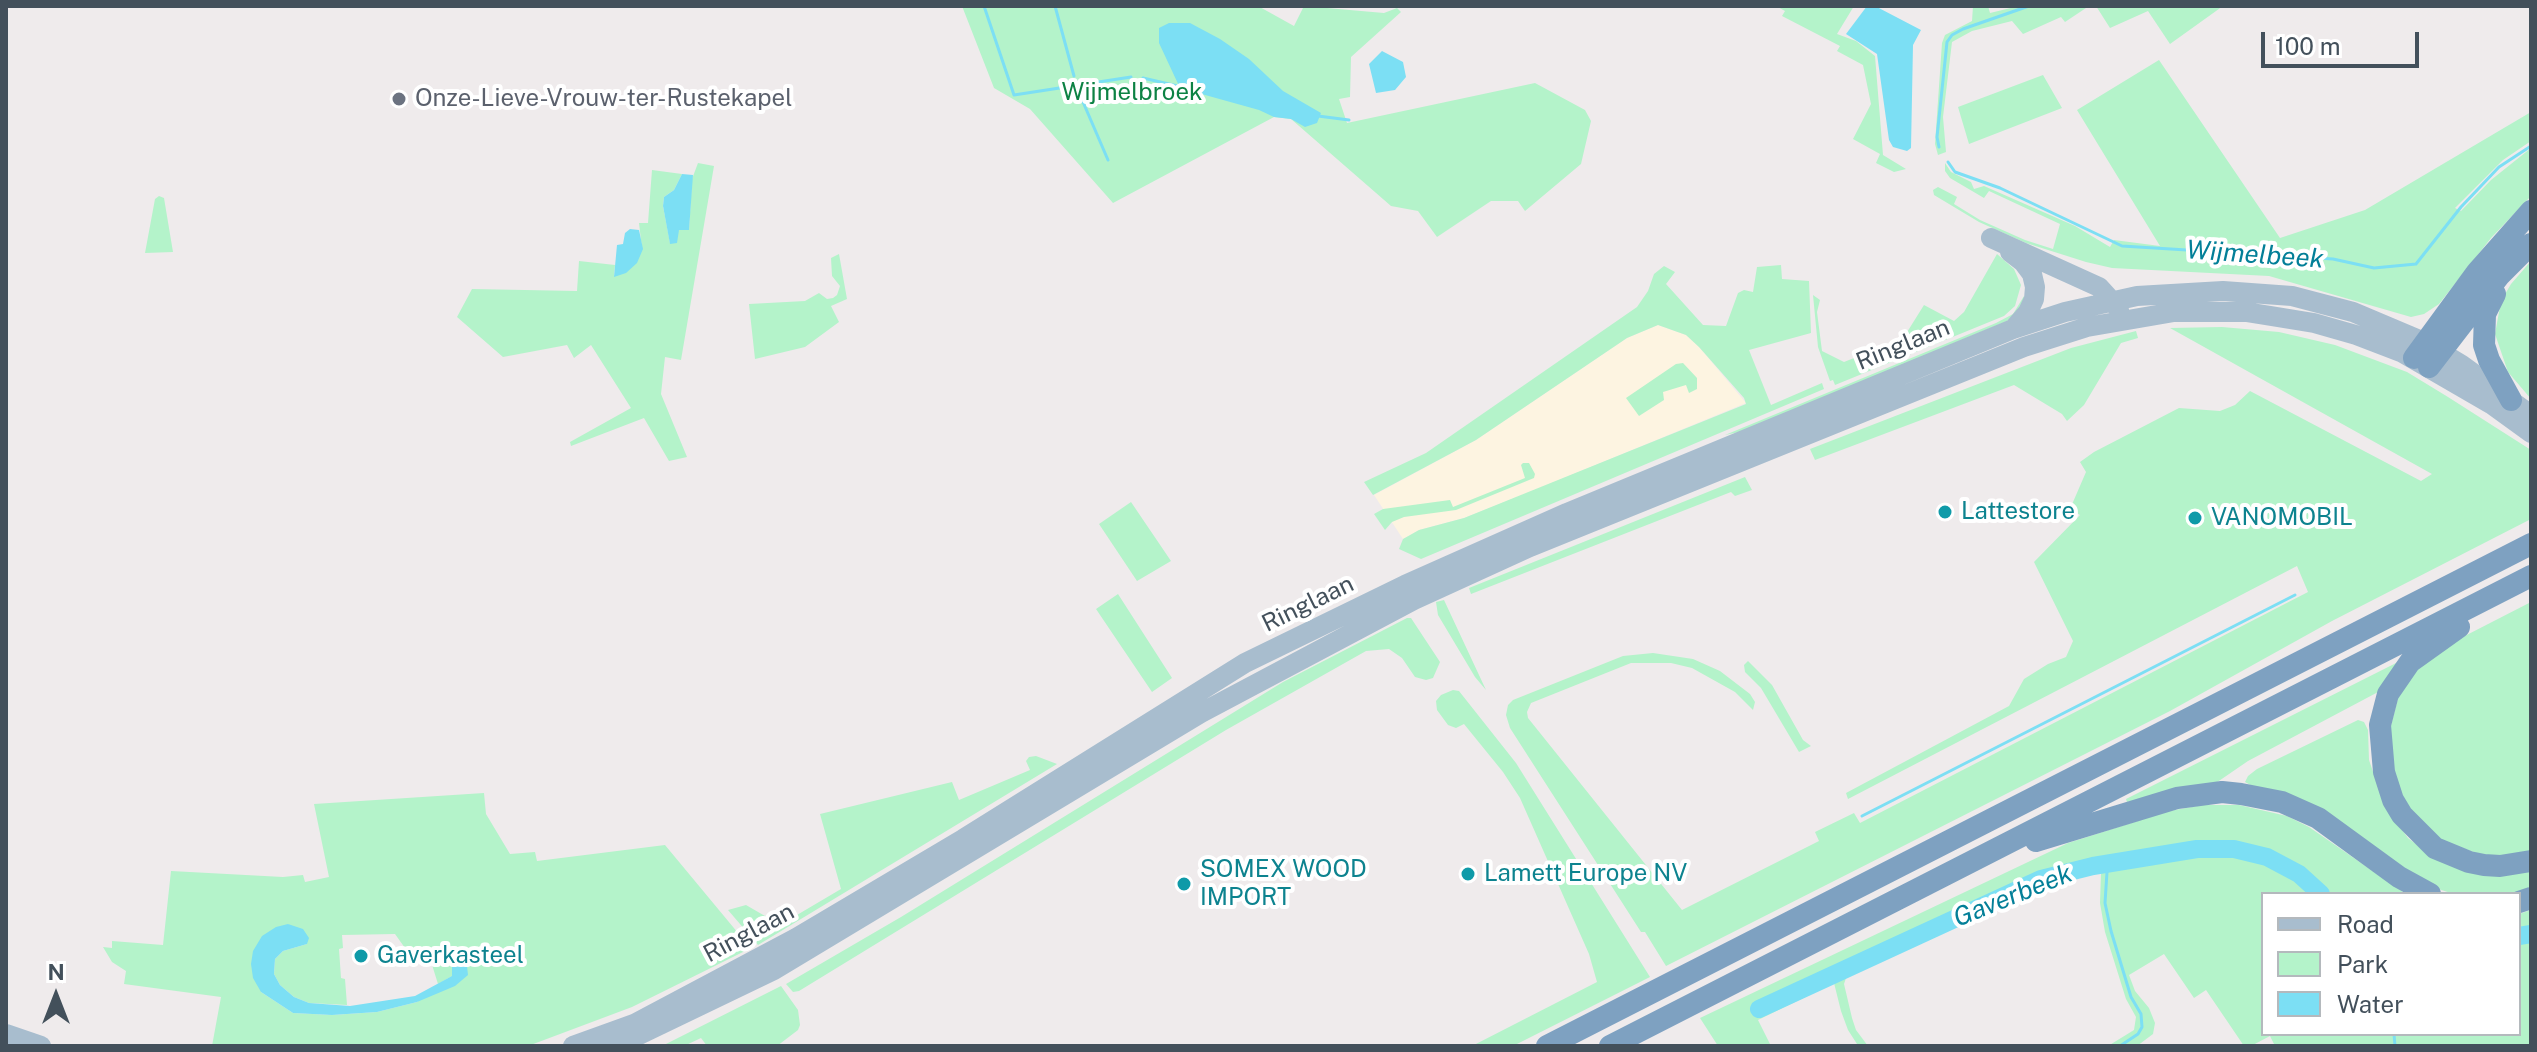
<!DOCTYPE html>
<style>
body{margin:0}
#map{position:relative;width:2537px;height:1052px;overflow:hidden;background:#efebec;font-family:"Public Sans",sans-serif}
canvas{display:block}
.frame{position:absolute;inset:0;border:8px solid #43505b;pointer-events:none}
.legend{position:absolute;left:2261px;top:892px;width:260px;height:144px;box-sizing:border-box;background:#fff;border:2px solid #b4b9bd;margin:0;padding:10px 14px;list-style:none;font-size:24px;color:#43505b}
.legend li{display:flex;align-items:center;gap:16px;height:40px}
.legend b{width:40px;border:2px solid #b4b9bd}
.north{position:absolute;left:16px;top:956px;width:80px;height:80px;-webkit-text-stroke:6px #fff;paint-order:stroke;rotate:0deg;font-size:22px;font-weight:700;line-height:32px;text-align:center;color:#43505b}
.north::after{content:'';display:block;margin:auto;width:28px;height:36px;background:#43505b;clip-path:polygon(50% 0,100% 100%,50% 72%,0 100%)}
.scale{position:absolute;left:2261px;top:32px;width:158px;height:36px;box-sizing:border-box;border:4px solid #43505b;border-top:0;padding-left:10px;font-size:24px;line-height:28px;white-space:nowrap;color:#43505b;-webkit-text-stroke:6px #fff;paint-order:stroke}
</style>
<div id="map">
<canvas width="2537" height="1052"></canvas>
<div class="frame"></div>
<ul class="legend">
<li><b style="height:10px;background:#a8bdce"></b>Road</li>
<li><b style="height:22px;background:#b4f3ca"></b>Park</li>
<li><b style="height:22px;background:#7cdff4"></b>Water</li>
</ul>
<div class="north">N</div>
<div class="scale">100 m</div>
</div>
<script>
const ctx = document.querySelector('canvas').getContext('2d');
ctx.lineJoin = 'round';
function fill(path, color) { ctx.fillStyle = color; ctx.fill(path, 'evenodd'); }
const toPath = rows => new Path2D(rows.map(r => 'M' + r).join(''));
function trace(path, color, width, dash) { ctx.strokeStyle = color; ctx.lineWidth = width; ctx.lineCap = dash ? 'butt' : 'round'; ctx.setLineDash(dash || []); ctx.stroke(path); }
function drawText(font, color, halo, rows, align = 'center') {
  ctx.font = font + ' "Public Sans",sans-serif'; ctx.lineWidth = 8; ctx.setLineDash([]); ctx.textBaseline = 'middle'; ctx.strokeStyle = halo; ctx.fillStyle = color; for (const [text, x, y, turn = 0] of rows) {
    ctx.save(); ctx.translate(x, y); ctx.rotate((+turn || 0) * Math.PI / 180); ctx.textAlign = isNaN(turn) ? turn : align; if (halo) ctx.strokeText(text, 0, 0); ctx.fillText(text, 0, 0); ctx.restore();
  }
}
fill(toPath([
 [1658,325,1686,335,1699,347,1746,403,1530,492,1464,518,1419,530,1403,539,1374,495,1476,440,1627,338]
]), '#fdf4e1');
fill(toPath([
 [962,6,1258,6,1294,26,1304,6,1384,13,1397,8,1401,12,1351,57,1350,97,1339,99,1347,123,1535,83,1585,110,1591,121,1581,164,1525,211,1518,201,1491,201,1437,237,1418,211,1391,206,1291,119,1274,117,1113,203,1030,109,994,88],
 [1776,6,1854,6,1837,34,1856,41,1875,56,1883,155,1906,169,1894,172,1876,163,1880,154,1853,139,1871,104,1863,65,1837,51,1840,46,1782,16,1785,11],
 [1973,6,1988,6,1990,13,2019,6,2089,6,2065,22,2061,17,2023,34,2012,21,1972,31,1952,42,1943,117,1946,152,1938,155,1935,144,1942,43,1945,35,1972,21],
 [2096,6,2223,6,2170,44,2148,11,2110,28],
 [2159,60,2280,238,2365,210,2531,112,2531,141,2503,160,2455,208,2461,211,2491,180,2531,148,2531,196,2491,238,2439,304,2424,314,2411,317,2269,276,2112,268,2086,262,2026,243,1979,222,1934,195,1933,190,1938,187,1957,197,1954,204,1980,220,2025,240,2053,249,2060,224,1989,191,1984,198,1950,178,1945,171,1945,163,1951,172,1971,182,1974,189,1984,186,2075,226,2110,247,2114,240,2160,246,2077,110],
 [2043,75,2062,108,1969,144,1958,107],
 [698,163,714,166,681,360,665,357,661,394,687,457,669,461,644,418,571,446,570,442,631,408,591,345,574,358,567,345,503,357,457,317,472,289,577,291,579,261,615,265,614,276,642,249,639,223,648,223,652,170,682,174,674,190,664,197,663,206,670,243,679,230,689,230,692,179],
 [159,196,164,198,173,252,145,253,155,199],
 [839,254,847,299,831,306,839,322,805,347,755,359,749,304,805,301,819,293,827,299,833,298,837,295,840,286,832,276,831,258],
 [1997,254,2014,269,2021,285,2015,306,2004,316,1835,385,1833,380,1830,381,1818,347,1813,295,1820,300,1817,312,1822,351,1844,362,1894,342,1899,345,1924,305,1954,321,1964,312],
 [2531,261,2531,399,2508,372,2495,334,2501,301,2511,284],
 [1781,265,1782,279,1809,281,1811,333,1749,350,1771,405,1822,383,1824,389,1421,559,1399,549,1403,539,1419,530,1464,518,1746,404,1744,398,1699,347,1686,335,1658,325,1627,338,1476,440,1373,495,1364,482,1426,453,1637,307,1648,291,1654,274,1664,266,1675,272,1666,284,1703,325,1726,326,1738,293,1744,290,1753,292,1757,267],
 [2024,296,2024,305,2007,321,1744,431,1725,435,1996,323,2013,314],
 [2222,327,2279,332,2335,345,2407,372,2448,397,2531,450,2531,519,2332,621,2170,711,1666,966,1645,932,1641,932,1510,728,1506,715,1508,705,1513,700,1623,656,1653,653,1693,659,1720,671,1750,694,1755,702,1753,710,1735,692,1692,668,1671,663,1631,663,1531,703,1527,712,1528,718,1682,910,1819,841,1815,832,1854,813,1860,823,2308,592,2297,566,1848,799,1846,793,2009,706,2024,679,2048,664,2066,657,2073,641,2034,562,2080,515,2070,509,2086,472,2080,462,2094,452,2179,408,2220,411,2235,405,2250,391,2421,481,2432,474,2170,328],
 [2136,331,2138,338,2121,343,2084,405,2067,421,2062,414,2014,385,1815,460,1810,449,2071,348],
 [1683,363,1697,378,1697,389,1689,393,1686,385,1663,392,1664,400,1639,416,1626,398,1676,364],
 [1523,463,1529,463,1535,474,1534,478,1456,510,1404,517,1392,522,1385,530,1374,514,1383,509,1450,500,1453,507,1525,478,1521,465],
 [1745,477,1752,490,1735,496,1731,492,1471,594,1469,588],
 [1131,502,1171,561,1137,581,1099,524],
 [1118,594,1172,678,1152,692,1096,609],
 [1444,600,1486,690,1475,677,1438,615,1436,602],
 [2531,602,2531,853,2487,857,2432,837,2399,797,2386,744,2400,691,2417,667,2453,642],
 [1407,618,1411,618,1440,662,1433,678,1426,680,1415,677,1402,658,1389,649,1366,651,1226,730,799,991,793,992,786,984,901,917,1283,682],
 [2402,660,2380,691,2248,761,2213,785,2127,802,2126,799],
 [1748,661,1772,685,1803,740,1811,746,1799,752,1761,688,1745,672,1744,665],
 [1453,690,1459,691,1516,763,1650,977,1513,1046,1472,1046,1597,982,1589,954,1520,798,1503,772,1464,724,1456,728,1448,725,1437,710,1436,701,1441,695],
 [2358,720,2364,722,2368,730,2369,760,2385,807,2408,838,2433,857,2464,871,2531,871,2531,891,2519,894,2454,894,2432,887,2245,782,2248,776,2257,769],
 [1036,756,1057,764,758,945,728,910,746,905,765,916,776,913,780,925,841,889,820,814,952,782,959,800,1030,770,1026,761,1029,757],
 [484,793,486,814,510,854,535,852,537,861,665,845,748,945,743,952,632,1007,528,1046,212,1046,221,997,124,984,126,971,112,962,103,947,112,948,112,941,163,945,171,871,283,877,303,875,305,882,329,877,314,804],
 [288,924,307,944,283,951,275,959,274,974,280,985,294,997,309,1003,347,1005,345,979,341,978,339,949,343,948,342,935,395,934,405,948,428,952,438,984,452,976,417,1002,377,1012,332,1015,293,1013,261,992],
 [2203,805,2239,805,2287,816,2309,827,2406,894,2263,894,2263,1034,2519,1034,2519,914,2531,910,2531,1046,2275,1046,2270,1036,2251,1046,2244,1046,2206,990,2194,998,2164,954,2129,975,2135,991,2149,1008,2155,1023,2153,1034,2137,1046,2108,1046,2134,1030,2136,1017,2126,999,2105,932,2100,903,2101,873,2085,870,2055,879,1848,972,1844,984,1852,1018,1856,1030,1868,1046,1857,1044,1848,1030,1841,1011,1834,983,1758,1020,1771,1046,1718,1046,1700,1018,2068,843,2169,811],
 [781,986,798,1010,800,1025,798,1030,777,1046,707,1046,701,1038,684,1046,662,1046]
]), '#b4f3ca');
fill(toPath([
 [1867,6,1875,6,1921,30,1913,45,1911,148,1907,151,1893,147,1889,140,1877,54,1846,34],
 [1169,23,1190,23,1220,39,1249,59,1283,91,1321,113,1317,123,1305,127,1291,119,1274,117,1259,110,1180,88,1159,43,1159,28],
 [1382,51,1403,62,1406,77,1395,90,1376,93,1369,64],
 [682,174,693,175,689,230,679,230,677,243,670,244,663,206,664,197,674,190],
 [630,229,639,230,643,249,637,263,626,273,614,277,617,245,623,244,625,233],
 [288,924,303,929,309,938,307,944,283,951,275,959,274,974,280,985,294,997,309,1003,350,1006,415,996,452,976,452,958,457,957,466,957,468,975,455,986,417,1002,377,1012,332,1015,293,1013,261,992,253,978,251,964,253,951,262,936,276,927]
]), '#7cdff4');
trace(toPath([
 [984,6,1014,95,1131,77],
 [1055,6,1074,76],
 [1143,78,1182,87],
 [1077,88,1108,160],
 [1318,116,1349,120],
 [1939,147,1937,137,1947,42,1952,35,1963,29,2029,6],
 [1948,162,1955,172,2000,188,2122,246,2333,259,2374,268,2416,264,2461,207,2499,167,2531,146],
 [1862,816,2295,595],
 [2105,865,2107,872,2105,903,2111,931,2131,997,2141,1014,2142,1027,2138,1034,2120,1046],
 [2394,1034,2395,1046]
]), '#7cdff4', 3);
trace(toPath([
 [2519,936,2531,934],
 [1759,1009,2041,879,2093,866,2197,849,2234,849,2267,857,2299,874,2321,894]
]), '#7cdff4', 18);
trace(toPath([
 [1991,238,2099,287,2119,309],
 [2010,252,2023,262,2032,274,2035,287,2034,299,2028,312,2014,328],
 [6,1034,41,1046],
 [573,1046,634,1024,796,938,963,839,1245,663,1405,585,1567,513,2013,329,2065,312,2137,296,2223,291,2292,296,2353,312,2424,342,2462,365,2531,415],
 [616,1046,774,970,1201,713,1414,600,1530,547,2024,347,2087,327,2174,312,2246,312,2271,316,2314,323,2356,335,2403,353,2491,404,2531,433]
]), '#a8bdce', 20);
trace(toPath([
 [2495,294,2485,314,2484,345,2489,360,2511,400],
 [2414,358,2477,272,2531,211],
 [2429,367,2499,276,2531,244],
 [2459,627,2410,662,2388,694,2380,725,2384,772,2393,800,2402,815,2435,848,2469,862,2484,865,2500,866,2531,861],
 [2036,841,2177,798,2222,792,2241,794,2282,802,2318,818,2399,877,2430,894],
 [2519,902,2531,898],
 [1547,1046,2531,544],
 [1610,1046,2531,576]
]), '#7ea1c1', 22);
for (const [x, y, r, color] of [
 [399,99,8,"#6b7280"],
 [1945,512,8,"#0f9aa8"],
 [2195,518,8,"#0f9aa8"],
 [1468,874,8,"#0f9aa8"],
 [1184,884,8,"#0f9aa8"],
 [361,956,8,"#0f9aa8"]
]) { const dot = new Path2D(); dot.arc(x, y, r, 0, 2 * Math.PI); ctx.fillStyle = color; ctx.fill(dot); trace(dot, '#fff', 3); }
drawText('24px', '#0d8244', '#fff', [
 ["Wijmelbroek",1132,93]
]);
drawText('24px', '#5b616d', '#fff', [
 ["Onze-Lieve-Vrouw-ter-Rustekapel",415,99]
], 'left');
drawText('24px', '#43505b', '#fff', [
 ["Ringlaan",1903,345,-22],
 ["Ringlaan",1308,604,-26],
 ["Ringlaan",749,933,-28]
]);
drawText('24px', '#0d838f', '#fff', [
 ["Lattestore",1961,512],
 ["VANOMOBIL",2211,518],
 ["SOMEX WOOD",1200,870],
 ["IMPORT",1200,898],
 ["Lamett Europe NV",1484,874],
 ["Gaverkasteel",377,956]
], 'left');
drawText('italic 26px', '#037f98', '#fff', [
 ["Wijmelbeek",2255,255,4],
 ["Gaverbeek",2013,896,-22]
]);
</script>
